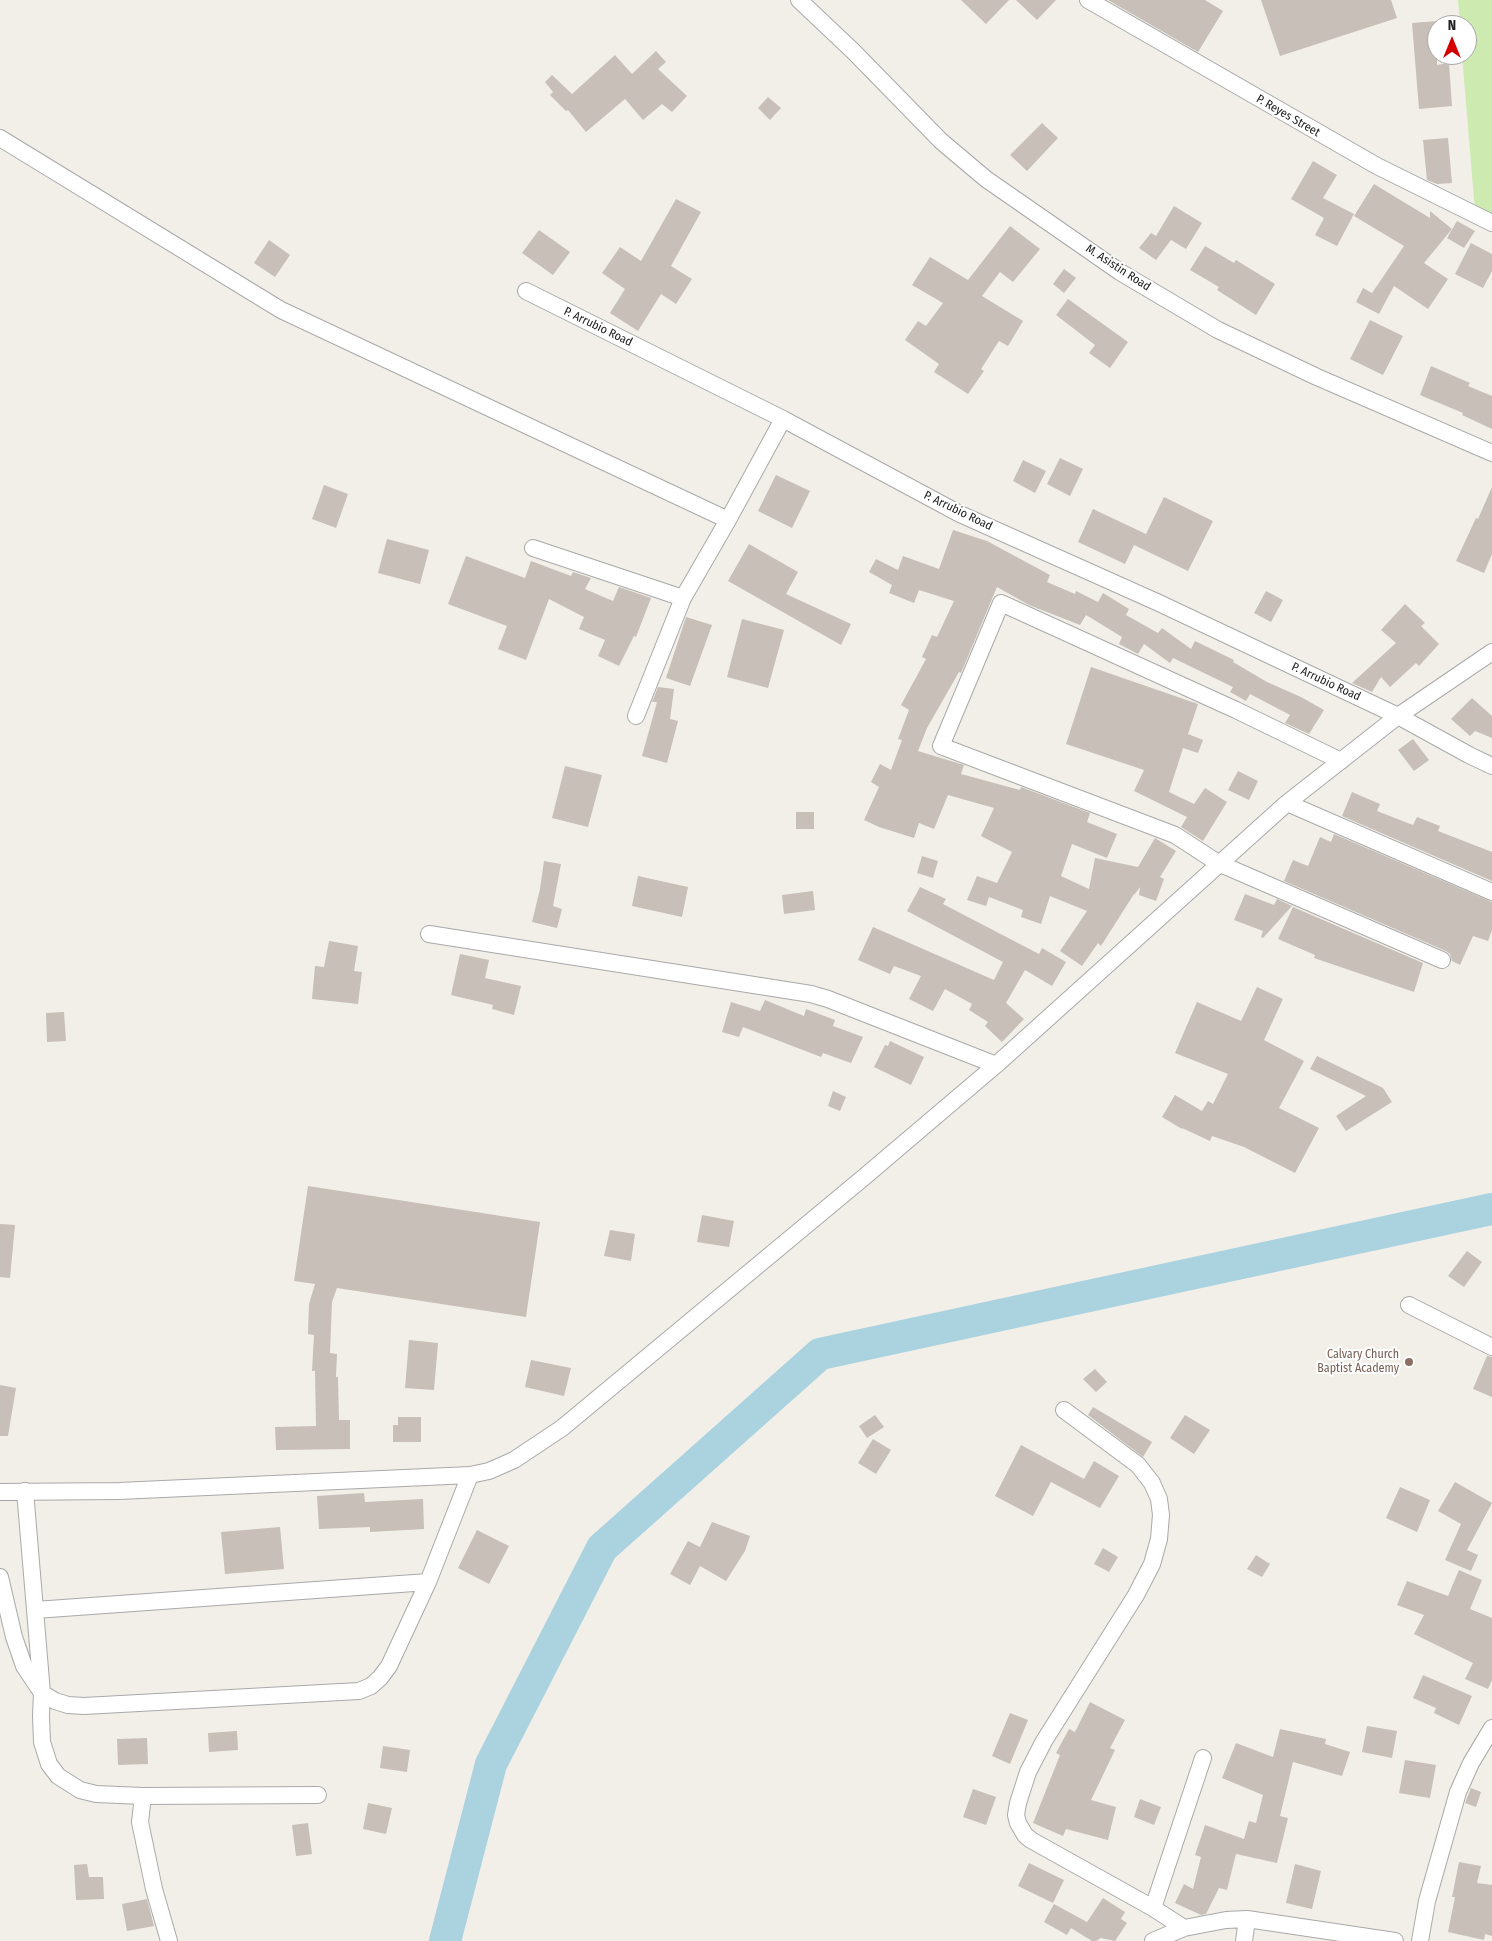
<!DOCTYPE html>
<style>
body{margin:0}
#map{position:relative;width:1492px;height:1941px;overflow:hidden;background:#f2efe9;font-family:"Fira Sans Condensed",sans-serif}
canvas{display:block}
.north{position:absolute;left:1427px;top:15px;width:50px;height:50px;box-sizing:border-box;background:#fff;border:1px solid #a7a7a7;border-radius:50%;rotate:0deg;font-size:14px;font-weight:700;line-height:20px;text-align:center;color:#222}
.north::after{content:'';display:block;margin:auto;width:18px;height:22px;background:#d40000;clip-path:polygon(50% 0,100% 100%,50% 72%,0 100%)}
</style>
<div id="map">
<canvas width="1492" height="1941"></canvas>
<div class="north">N</div>
</div>
<script>
const ctx = document.querySelector('canvas').getContext('2d');
ctx.lineJoin = 'round';
function fill(path, color) { ctx.fillStyle = color; ctx.fill(path, 'evenodd'); }
const toPath = rows => new Path2D(rows.map(r => 'M' + r).join(''));
function trace(path, color, width, dash) { ctx.strokeStyle = color; ctx.lineWidth = width; ctx.lineCap = dash ? 'butt' : 'round'; ctx.setLineDash(dash || []); ctx.stroke(path); }
function drawText(font, color, halo, rows, align = 'center') {
  ctx.font = font + ' "Fira Sans Condensed",sans-serif'; ctx.lineWidth = 4; ctx.setLineDash([]); ctx.textBaseline = 'middle'; ctx.strokeStyle = halo; ctx.fillStyle = color; for (const [text, x, y, turn = 0] of rows) {
    ctx.save(); ctx.translate(x, y); ctx.rotate((+turn || 0) * Math.PI / 180); ctx.textAlign = isNaN(turn) ? turn : align; if (halo) ctx.strokeText(text, 0, 0); ctx.fillText(text, 0, 0); ctx.restore();
  }
}
fill(toPath([
 [1458,0,1492,0,1492,219,1475,211,1462,55,1467,55,1467,25,1460,25]
]), '#cdebb0');
trace(toPath([
 [445,1941,491,1764,602,1548,820,1354,1492,1209]
]), '#aad3df', 32);
fill(toPath([
 [961,0,1009,0,986,24],
 [1016,0,1056,0,1037,20],
 [1108,0,1205,0,1223,11,1198,52],
 [1261,0,1391,0,1397,18,1280,56],
 [1437,21,1437,65,1449,63,1452,106,1419,109,1412,23],
 [656,51,666,62,658,69,687,96,672,112,662,104,643,120,625,99,586,132,568,110,566,111,550,95,553,92,545,82,552,75,572,94,615,55,632,74],
 [768,97,781,108,770,120,758,108],
 [1042,123,1058,138,1027,171,1010,155],
 [1448,138,1452,183,1437,184,1427,180,1423,140],
 [1313,161,1337,175,1323,198,1354,214,1337,246,1315,235,1324,218,1291,199],
 [1374,184,1430,218,1430,211,1452,229,1424,263,1448,279,1428,309,1394,286,1379,314,1356,302,1363,288,1372,293,1404,246,1354,216],
 [676,199,701,212,671,266,692,279,676,304,661,294,638,331,610,313,625,289,602,273,620,247,641,261],
 [1174,206,1202,223,1186,249,1171,240,1156,260,1139,248,1151,233,1156,236],
 [1457,221,1475,231,1464,248,1447,238],
 [1010,226,1040,249,1013,282,1000,272,982,296,1023,321,1008,346,999,341,981,369,984,371,968,394,934,372,939,364,905,340,918,321,926,326,943,303,912,285,930,257,968,280],
 [539,230,570,252,553,275,522,253],
 [269,240,290,255,275,277,254,263],
 [1471,243,1492,254,1492,271,1483,288,1455,274],
 [1205,246,1234,263,1236,260,1275,284,1256,315,1217,290,1219,287,1190,270],
 [1064,269,1076,278,1064,293,1053,284],
 [1068,299,1128,342,1110,368,1089,353,1095,345,1056,315],
 [1370,320,1403,336,1383,375,1350,359],
 [1431,366,1470,383,1468,386,1492,396,1492,429,1462,415,1463,413,1420,395],
 [1060,458,1083,469,1070,496,1047,484],
 [1023,460,1046,471,1035,493,1013,481],
 [776,475,810,491,792,528,758,511],
 [324,485,348,494,336,528,312,519],
 [1492,487,1492,554,1484,573,1456,561,1476,518,1478,519],
 [1164,497,1213,521,1188,571,1134,545,1125,564,1078,542,1093,509,1146,534],
 [953,530,987,541,1050,575,1047,582,1075,594,1076,591,1098,602,1103,593,1129,609,1126,615,1158,633,1162,628,1191,649,1195,641,1234,660,1233,662,1267,682,1301,697,1324,710,1309,734,1285,723,1290,715,1250,694,1246,701,1230,692,1233,687,1173,658,1170,663,1144,644,1138,654,1119,644,1122,637,1086,615,1080,625,1029,605,997,587,961,673,959,672,927,728,918,751,964,765,961,774,1020,790,1021,787,1090,813,1087,822,1117,834,1107,858,1072,844,1061,876,1089,889,1095,858,1138,867,1155,838,1176,851,1160,877,1164,879,1156,901,1139,895,1140,887,1135,894,1134,894,1101,946,1098,943,1082,966,1060,951,1087,911,1050,896,1041,924,1021,917,1023,910,989,897,986,906,967,900,977,876,997,883,1012,852,981,836,994,808,948,795,934,829,919,823,914,838,879,827,864,820,879,787,871,782,880,764,891,770,902,740,898,739,909,710,901,705,926,659,922,657,932,635,937,637,954,601,919,590,914,603,889,593,892,585,869,572,876,559,898,570,903,556,939,569],
 [387,539,429,550,420,584,378,573],
 [749,544,798,572,786,594,851,624,841,645,728,581],
 [466,556,525,578,531,561,571,576,573,572,591,578,585,589,613,601,619,587,651,598,636,637,634,636,619,666,598,656,605,640,579,629,584,617,549,599,526,660,498,649,507,626,448,604],
 [1266,591,1283,600,1271,622,1254,613],
 [1405,604,1425,623,1421,626,1439,644,1419,666,1416,663,1390,687,1381,677,1372,692,1352,683,1396,643,1381,630],
 [686,617,712,625,690,686,666,678],
 [742,619,784,630,768,688,727,677],
 [1091,667,1198,704,1188,734,1203,740,1198,753,1183,748,1169,792,1194,804,1205,788,1227,802,1203,841,1181,827,1187,817,1134,791,1144,770,1066,744],
 [658,687,674,689,670,719,678,721,667,763,642,756,657,702,652,702],
 [1472,698,1492,716,1492,738,1475,731,1470,736,1451,719],
 [1413,739,1429,760,1414,771,1398,750],
 [565,766,602,775,588,827,552,818],
 [1238,771,1258,781,1249,800,1228,790],
 [1352,792,1380,804,1377,811,1413,825,1417,817,1440,826,1438,831,1492,852,1492,881,1342,816],
 [796,812,814,812,814,829,796,829],
 [1334,834,1492,902,1492,930,1488,941,1473,936,1460,965,1452,961,1450,954,1446,951,1284,881,1293,860,1308,866,1320,837,1331,842],
 [922,856,938,861,933,878,917,873],
 [544,861,561,864,553,906,562,909,557,928,532,922,540,889],
 [638,876,688,887,682,917,632,906],
 [920,887,946,899,943,904,1039,954,1042,948,1066,962,1052,986,1025,970,1006,1003,1024,1019,1002,1042,985,1026,988,1022,969,1010,972,1004,945,989,933,1011,909,999,921,976,894,966,890,974,858,960,873,927,994,980,1003,962,907,911],
 [813,891,815,910,784,914,782,895],
 [1245,894,1274,905,1277,899,1292,906,1263,938,1261,937,1263,931,1234,920],
 [1293,907,1423,963,1414,992,1314,958,1315,955,1278,939],
 [329,941,358,946,354,971,362,972,358,1004,312,999,315,966,324,967],
 [460,954,489,960,485,978,521,986,514,1015,492,1009,493,1005,451,995],
 [1257,987,1283,999,1264,1040,1304,1061,1279,1108,1319,1128,1295,1173,1244,1147,1212,1136,1210,1141,1182,1128,1182,1129,1162,1117,1175,1095,1202,1111,1208,1101,1213,1104,1228,1074,1175,1053,1197,1002,1241,1021],
 [765,1000,804,1016,806,1009,835,1020,833,1026,863,1037,851,1063,823,1053,821,1057,743,1027,739,1037,722,1032,731,1002,760,1011],
 [64,1012,66,1041,47,1042,46,1013],
 [890,1041,924,1057,911,1085,874,1067,885,1045,888,1046],
 [1317,1056,1383,1088,1392,1102,1346,1131,1336,1116,1366,1096,1310,1069],
 [833,1091,846,1097,840,1111,828,1106],
 [308,1186,540,1222,526,1317,337,1288,332,1302,330,1353,337,1354,336,1377,338,1377,339,1420,350,1420,350,1449,276,1450,275,1427,316,1426,315,1371,312,1371,314,1335,308,1334,309,1304,315,1284,294,1281],
 [702,1215,734,1221,729,1247,697,1242],
 [0,1224,15,1225,10,1278,0,1277],
 [610,1230,635,1234,631,1261,604,1256],
 [1467,1251,1482,1262,1464,1287,1448,1276],
 [409,1340,438,1343,434,1390,405,1388],
 [1487,1356,1492,1357,1492,1397,1473,1389],
 [531,1360,571,1368,564,1396,525,1387],
 [1095,1369,1107,1382,1096,1392,1083,1379],
 [0,1385,16,1388,8,1436,0,1436],
 [1093,1407,1152,1442,1143,1457,1088,1415],
 [875,1415,884,1427,867,1438,859,1426],
 [1185,1415,1210,1430,1194,1454,1170,1438],
 [398,1417,421,1417,421,1442,393,1442,393,1425,398,1425],
 [873,1439,891,1450,876,1474,858,1463],
 [1021,1445,1084,1479,1094,1461,1119,1476,1100,1508,1051,1482,1033,1516,995,1496],
 [1455,1482,1492,1503,1467,1550,1478,1555,1471,1571,1445,1560,1461,1524,1438,1511],
 [1400,1487,1430,1500,1417,1532,1386,1518],
 [364,1493,365,1502,423,1499,424,1529,370,1532,370,1527,319,1529,317,1496],
 [712,1522,750,1536,745,1551,726,1581,700,1566,690,1585,670,1574,688,1541,700,1547],
 [280,1527,284,1569,225,1574,221,1532],
 [477,1530,509,1546,489,1584,458,1568],
 [1103,1548,1118,1557,1109,1572,1094,1564],
 [1256,1555,1270,1564,1262,1577,1247,1569],
 [1459,1570,1482,1580,1470,1609,1492,1618,1492,1680,1488,1689,1465,1679,1473,1663,1414,1634,1424,1615,1397,1605,1407,1581,1448,1596],
 [1423,1675,1472,1696,1459,1725,1434,1713,1436,1708,1413,1698],
 [1090,1702,1125,1720,1110,1748,1115,1750,1091,1800,1116,1807,1108,1840,1066,1829,1063,1836,1033,1823,1060,1755,1056,1753,1069,1729,1075,1732],
 [1010,1713,1028,1720,1010,1764,992,1756],
 [1367,1726,1397,1731,1392,1758,1362,1752],
 [1280,1729,1326,1739,1325,1744,1350,1752,1342,1776,1293,1762,1280,1816,1288,1818,1277,1863,1236,1854,1227,1890,1219,1888,1206,1914,1201,1915,1175,1903,1184,1884,1193,1889,1201,1857,1195,1855,1205,1825,1244,1839,1249,1821,1256,1823,1263,1795,1222,1778,1236,1743,1273,1757],
 [237,1731,238,1750,209,1752,208,1733],
 [147,1738,148,1764,118,1765,117,1739],
 [383,1746,410,1750,407,1772,380,1768],
 [1405,1760,1436,1765,1430,1798,1399,1793],
 [1471,1788,1481,1792,1476,1807,1465,1803],
 [973,1789,996,1797,986,1825,963,1817],
 [1140,1799,1161,1807,1154,1825,1134,1817],
 [368,1803,392,1808,386,1834,363,1829],
 [308,1823,312,1854,296,1856,292,1825],
 [1459,1862,1481,1866,1477,1883,1492,1885,1492,1936,1485,1934,1484,1940,1448,1932,1455,1897,1452,1897],
 [1029,1863,1064,1880,1053,1903,1018,1886],
 [87,1864,89,1877,103,1877,104,1899,76,1900,74,1865],
 [1295,1864,1321,1871,1312,1909,1286,1903],
 [1103,1898,1125,1912,1121,1919,1127,1923,1115,1941,1101,1938,1096,1941,1092,1941,1071,1928,1067,1935,1044,1922,1054,1904,1087,1922],
 [147,1899,154,1926,127,1931,122,1904]
]), '#c7bfb8');
const minor = toPath([
 [799,0,853,51,941,141,986,179,1120,272,1218,330,1317,377,1492,453],
 [1088,0,1377,166,1492,223],
 [0,138,281,310,728,520],
 [526,291,783,419,960,514,1159,603,1398,716,1469,755,1492,766],
 [533,548,683,598],
 [636,716,683,598,728,520,783,419],
 [1341,761,1236,710,1001,603,941,746,1175,835,1218,863,1442,960],
 [1287,803,1492,892],
 [429,934,811,994,828,999,996,1065],
 [1409,1305,1492,1347],
 [1064,1410,1138,1465,1152,1483,1159,1499,1161,1515,1159,1539,1152,1564,1136,1595,1044,1741,1028,1772,1018,1803,1016,1815,1018,1823,1025,1835,1031,1840,1153,1908,1184,1928],
 [25,1491,42,1693,41,1716,42,1742,49,1764,58,1776,80,1790,96,1794,143,1796,318,1795],
 [0,1492,119,1491,470,1475,489,1471,514,1460,562,1428,863,1178,996,1065,1287,803,1398,716,1492,652],
 [0,1577,14,1637,24,1666,42,1693,55,1701,68,1705,84,1706,359,1691,371,1686,380,1678,389,1666,428,1582,470,1475],
 [35,1610,428,1582],
 [143,1796,140,1822,154,1889,169,1941],
 [1153,1908,1203,1758],
 [1153,1941,1184,1928,1226,1920,1247,1919,1395,1941],
 [1244,1941,1247,1919],
 [1420,1941,1427,1901,1458,1792,1471,1763,1492,1728]
]);
trace(minor, '#a9a9a9', 18);
trace(minor, '#fff', 16);
for (const [x, y, r, color] of [
 [1409,1362,5,"#8d6e63"]
]) { const dot = new Path2D(); dot.arc(x, y, r, 0, 2 * Math.PI); ctx.fillStyle = color; ctx.fill(dot); trace(dot, '#fff', 2); }
drawText('12px', '#222', '#fff', [
 ["P. Reyes Street",1288,116,30],
 ["M. Asistin Road",1118,268,33],
 ["P. Arrubio Road",598,327,26],
 ["P. Arrubio Road",958,511,26],
 ["P. Arrubio Road",1326,682,25]
]);
drawText('12px', '#785e54', '#fff', [
 ["Calvary Church",1399,1355],
 ["Baptist Academy",1399,1369]
], 'right');
</script>
